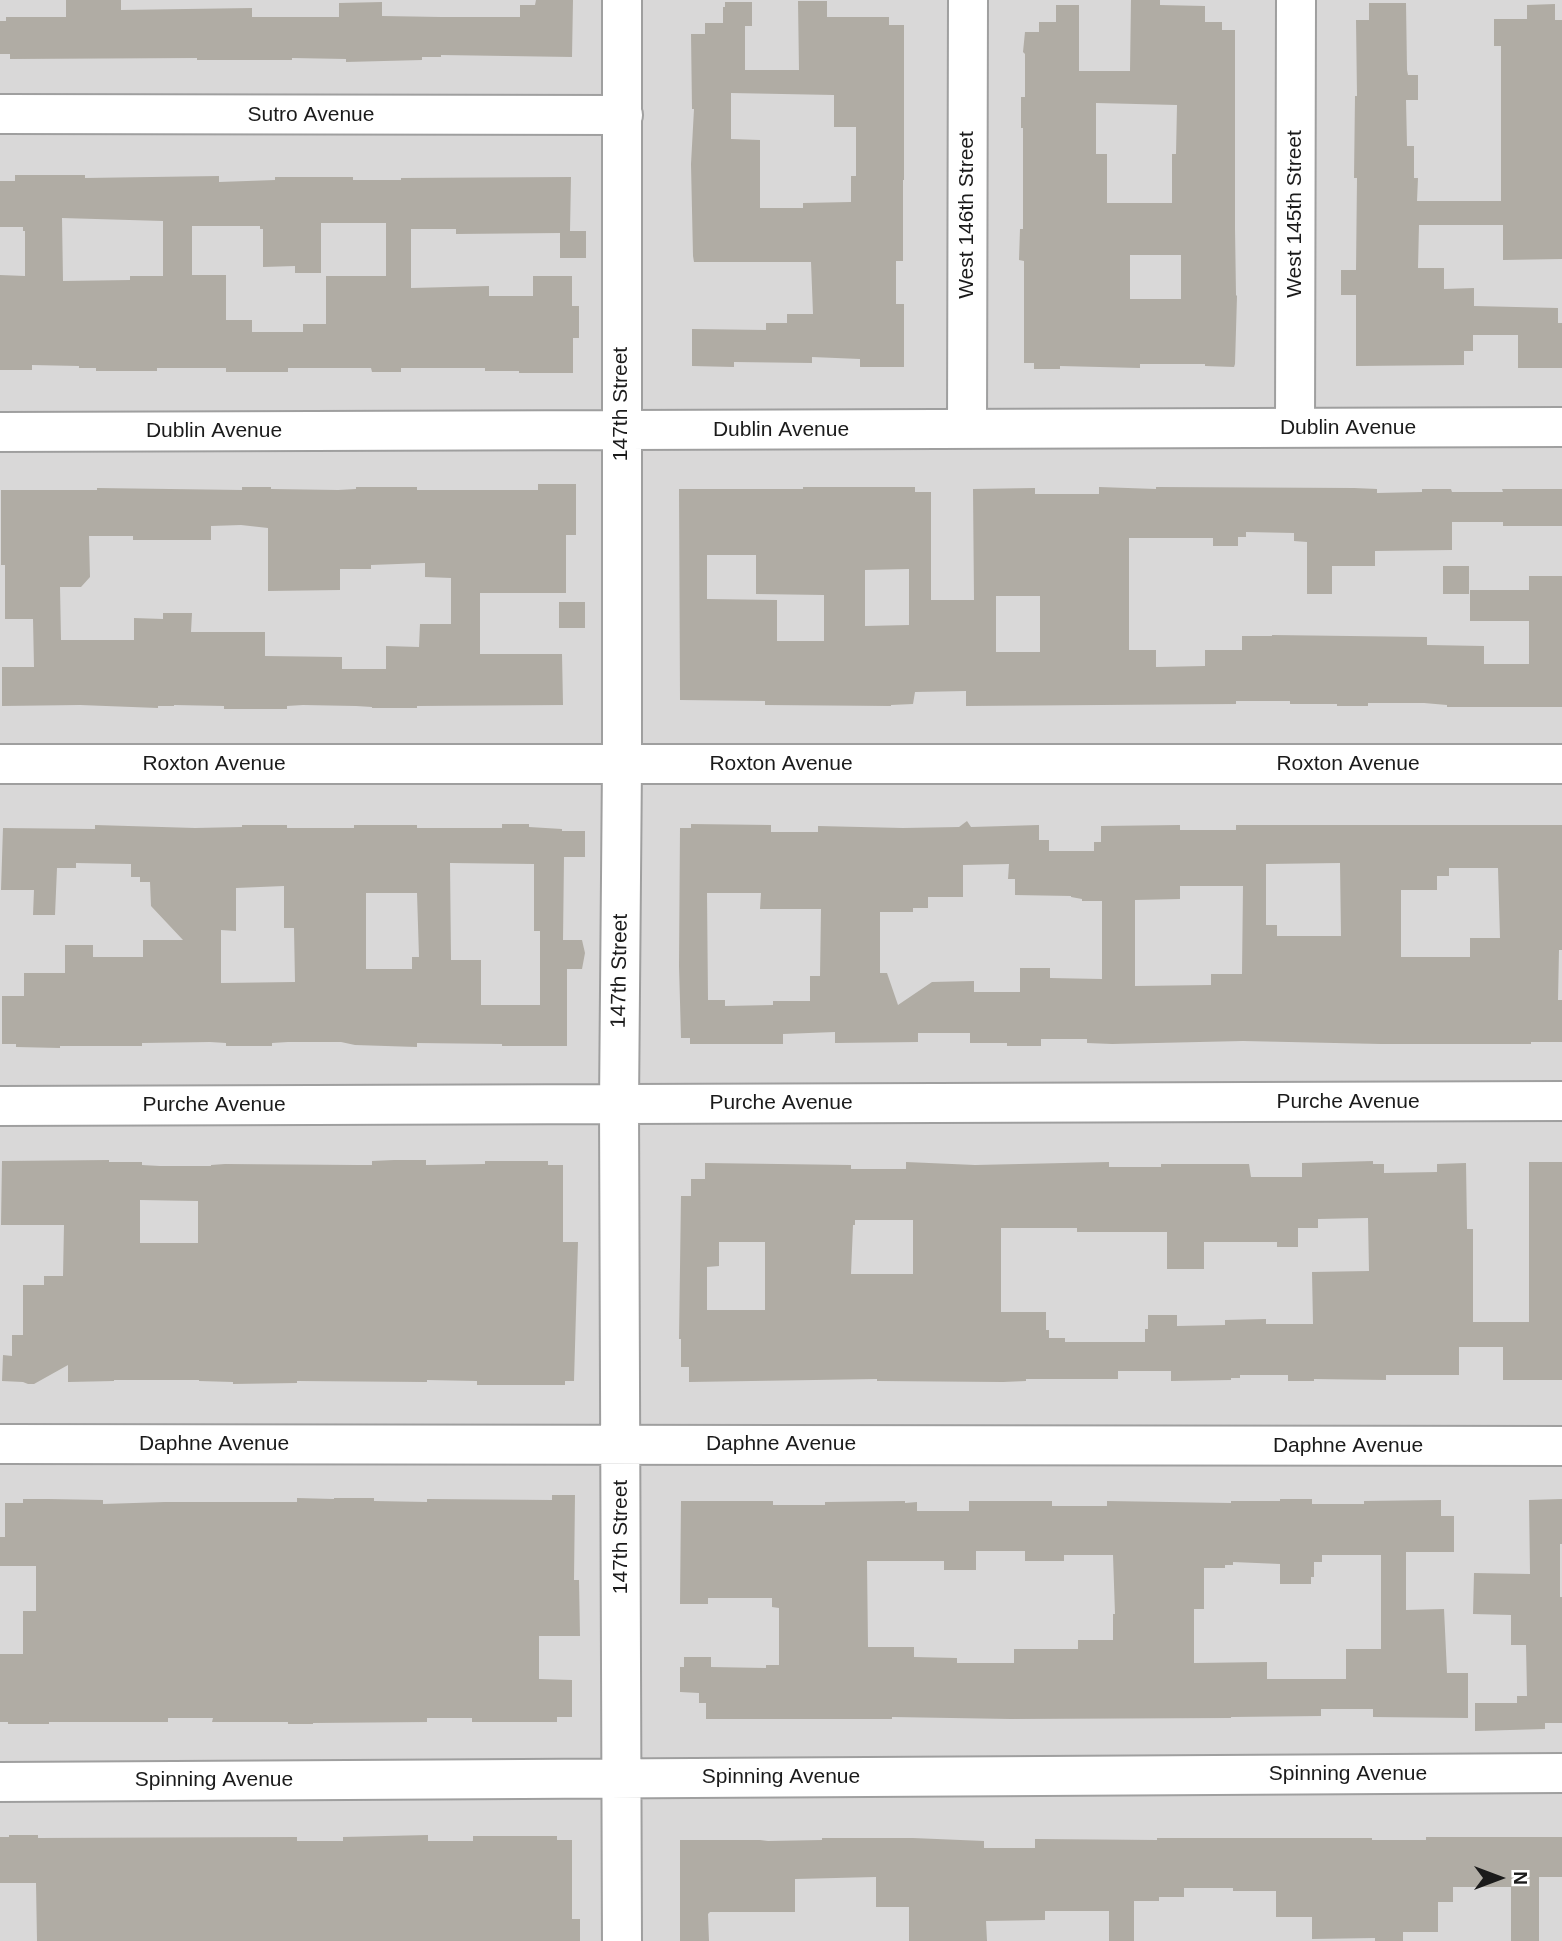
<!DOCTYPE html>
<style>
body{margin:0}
#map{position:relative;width:1562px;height:1941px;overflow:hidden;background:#ebeae1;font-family:Helvetica,sans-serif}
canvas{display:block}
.north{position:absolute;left:1464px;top:1843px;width:70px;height:70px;-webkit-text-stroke:5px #fff;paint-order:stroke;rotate:90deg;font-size:19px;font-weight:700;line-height:28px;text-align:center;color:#1b1b1b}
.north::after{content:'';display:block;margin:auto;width:24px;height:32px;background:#1b1b1b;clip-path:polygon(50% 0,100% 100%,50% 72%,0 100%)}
</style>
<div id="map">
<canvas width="1562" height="1941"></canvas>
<div class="north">N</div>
</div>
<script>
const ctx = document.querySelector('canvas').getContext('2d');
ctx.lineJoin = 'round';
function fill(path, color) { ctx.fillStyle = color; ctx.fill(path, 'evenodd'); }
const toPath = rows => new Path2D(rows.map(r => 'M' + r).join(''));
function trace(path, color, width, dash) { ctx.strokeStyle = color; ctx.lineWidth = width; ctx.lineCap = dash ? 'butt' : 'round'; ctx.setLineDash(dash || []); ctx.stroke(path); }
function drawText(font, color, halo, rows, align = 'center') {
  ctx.font = font + ' Helvetica,sans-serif'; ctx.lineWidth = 5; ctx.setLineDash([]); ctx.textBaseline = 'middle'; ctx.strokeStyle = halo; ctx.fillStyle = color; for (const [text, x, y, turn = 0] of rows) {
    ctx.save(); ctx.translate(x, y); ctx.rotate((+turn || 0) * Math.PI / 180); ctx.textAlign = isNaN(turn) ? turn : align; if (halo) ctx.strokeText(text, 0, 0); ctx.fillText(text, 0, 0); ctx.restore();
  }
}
fill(toPath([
 [0,0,1562,0,1562,1941,0,1941]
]), '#d9d8d8');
fill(toPath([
 [66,0,121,0,121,10,252,8,252,17,339,17,339,3,382,2,382,16,441,17,520,17,520,5,535,5,536,0,573,0,572,57,441,55,441,57,422,57,422,60,346,62,346,59,292,58,292,60,197,60,197,58,10,59,10,54,0,54,0,21,6,21,6,17,66,17],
 [1131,0,1160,0,1160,5,1205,6,1205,22,1222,22,1222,30,1235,30,1235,229,1236,295,1237,296,1235,364,1234,367,1205,366,1205,364,1140,364,1140,368,1060,366,1060,369,1034,369,1034,363,1024,363,1024,261,1019,260,1020,229,1023,229,1023,128,1021,128,1021,97,1025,97,1025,54,1023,52,1025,32,1039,32,1039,22,1056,22,1056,5,1079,5,1079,71,1130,71],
 [1096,103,1177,105,1176,154,1172,154,1172,203,1107,203,1107,154,1096,154],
 [1130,255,1181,255,1181,299,1130,299],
 [798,1,827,1,827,17,889,17,889,25,904,25,904,180,903,180,903,261,896,261,896,304,904,304,904,367,860,367,860,359,812,357,812,363,734,362,734,367,692,366,692,329,766,330,766,323,787,323,787,314,813,314,811,262,694,262,693,256,691,164,694,109,692,109,691,34,705,34,705,23,723,23,723,7,725,7,725,2,752,2,752,26,745,26,745,70,799,70],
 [731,93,834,95,834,127,856,127,856,176,851,176,851,202,803,203,803,208,760,208,760,140,731,139],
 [1369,3,1406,3,1407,70,1408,75,1418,75,1418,100,1406,100,1407,146,1414,146,1414,178,1418,178,1417,201,1501,201,1501,46,1494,46,1494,19,1527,19,1527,5,1555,4,1555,20,1562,20,1562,259,1503,260,1503,225,1419,225,1418,268,1444,268,1444,289,1474,288,1474,306,1558,308,1558,323,1562,323,1562,368,1518,368,1518,335,1473,335,1473,351,1464,351,1464,365,1356,366,1356,295,1341,295,1341,270,1356,270,1357,178,1354,178,1355,96,1357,96,1356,20,1369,20],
 [15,175,85,175,85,178,219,176,219,182,275,180,275,177,353,177,353,180,401,180,401,178,571,177,570,231,586,231,586,258,560,258,560,233,456,234,456,229,411,229,411,288,489,286,489,296,533,296,533,276,572,276,572,306,579,306,579,338,573,338,573,373,519,373,519,371,485,371,485,368,401,368,401,372,372,372,371,368,288,368,288,372,226,372,226,368,157,368,157,371,96,371,96,368,79,368,79,366,32,365,32,370,0,370,0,275,25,276,25,231,23,231,23,227,0,227,0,181,15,181],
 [62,218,163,221,163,276,130,276,130,280,63,281],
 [321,223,386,223,386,276,326,276,326,324,303,324,303,332,252,332,252,320,226,320,226,275,192,275,192,226,260,226,260,229,263,229,263,267,295,266,295,273,321,273],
 [538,484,576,484,576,535,566,535,566,593,480,593,480,654,562,654,563,705,417,706,417,708,372,708,372,707,356,706,303,705,287,706,287,709,224,709,224,706,174,705,174,706,158,706,158,708,80,705,2,706,2,667,34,667,33,619,5,619,5,565,1,565,1,490,97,490,97,488,242,490,242,487,271,487,271,489,338,490,356,489,356,487,417,487,417,490,538,490],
 [241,525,268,528,268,591,340,590,340,569,371,569,371,565,425,563,425,577,451,578,451,624,420,624,419,647,386,646,386,669,342,669,342,657,265,656,265,632,191,632,192,613,163,613,163,619,134,618,134,640,61,640,60,587,81,587,90,577,89,536,133,536,133,540,211,540,211,526],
 [803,487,915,487,915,492,931,492,931,600,974,600,973,489,1035,488,1035,494,1099,494,1099,487,1156,489,1156,487,1354,488,1377,489,1377,493,1422,492,1422,489,1451,489,1452,492,1503,492,1502,489,1562,489,1562,526,1503,526,1503,522,1452,522,1452,550,1375,551,1375,566,1332,566,1332,594,1307,594,1307,542,1294,541,1294,533,1246,532,1246,537,1238,537,1238,546,1213,546,1213,538,1129,538,1129,650,1156,650,1156,667,1205,666,1205,650,1242,650,1242,636,1272,636,1272,635,1427,637,1427,645,1484,646,1484,664,1529,664,1529,621,1470,621,1470,590,1529,590,1529,576,1562,576,1562,707,1447,707,1447,705,1424,703,1368,703,1368,706,1337,706,1337,704,1290,704,1290,701,1236,701,1236,704,966,706,966,691,915,692,913,704,891,705,891,706,765,705,765,701,680,700,679,489,803,489],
 [707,555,756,555,756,594,824,595,824,641,777,641,777,600,707,599],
 [909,569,909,625,865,626,865,570],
 [996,596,1040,596,1040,652,996,652],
 [1443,566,1469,566,1469,594,1443,594],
 [559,602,585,602,585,628,559,628],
 [967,821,971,827,1039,825,1039,840,1049,840,1049,851,1094,851,1094,842,1101,842,1101,826,1180,825,1180,830,1236,830,1236,825,1562,825,1562,950,1559,950,1558,1000,1562,1000,1562,1042,1531,1042,1531,1044,1381,1044,1243,1041,1112,1044,1087,1043,1087,1039,1041,1039,1041,1046,1007,1046,1007,1043,970,1043,970,1033,918,1033,918,1042,835,1043,835,1032,783,1034,783,1044,690,1044,690,1038,681,1038,679,966,680,828,691,828,691,824,771,825,771,832,818,832,818,826,903,828,959,827],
 [1340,863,1341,936,1277,936,1277,925,1266,925,1266,864],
 [1009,864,1008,879,1015,879,1015,895,1071,896,1071,897,1082,899,1082,901,1102,901,1102,979,1050,978,1050,968,1020,968,1020,992,974,992,974,981,932,982,898,1005,887,973,880,973,880,912,913,912,913,908,928,908,928,897,963,897,963,865],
 [1449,868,1498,868,1500,938,1470,938,1470,957,1401,957,1401,890,1437,890,1437,876,1449,876],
 [1180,886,1243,886,1242,974,1211,974,1211,985,1135,986,1135,900,1180,899],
 [707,893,761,893,760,909,821,909,820,976,810,976,810,1001,773,1001,773,1005,725,1006,725,1000,708,1000],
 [502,824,529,824,529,827,562,829,562,831,585,831,585,857,564,857,563,940,582,940,585,953,582,969,567,969,567,1046,502,1046,502,1044,417,1043,417,1047,355,1045,341,1042,288,1042,272,1043,272,1046,226,1046,226,1043,210,1042,142,1043,142,1046,60,1046,60,1048,16,1047,16,1044,2,1044,2,996,24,996,24,973,65,973,65,945,93,945,93,957,143,957,143,940,183,940,151,906,150,882,140,882,140,877,131,877,131,864,76,863,76,868,57,868,55,915,33,915,34,890,1,890,3,828,95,829,95,825,195,828,242,827,242,825,287,825,287,828,354,828,354,825,417,825,417,828,502,828],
 [450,863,534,864,534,931,540,931,540,1005,481,1005,481,960,451,960],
 [284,886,284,928,294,928,295,982,221,983,221,930,236,931,236,888],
 [366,893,417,893,419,957,412,957,412,969,366,969],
 [109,1160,109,1162,142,1162,142,1165,160,1166,211,1166,211,1165,225,1164,357,1165,372,1165,372,1161,394,1160,426,1160,426,1165,485,1164,485,1161,548,1161,548,1165,563,1165,563,1242,578,1242,574,1381,565,1381,565,1385,477,1385,477,1381,427,1380,427,1382,297,1381,297,1383,233,1384,233,1382,199,1381,199,1380,114,1380,114,1381,68,1382,68,1365,34,1384,28,1384,23,1382,2,1381,3,1355,12,1356,12,1335,23,1335,23,1285,44,1285,44,1276,63,1276,64,1225,1,1225,2,1161],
 [140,1200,198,1201,198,1243,140,1243],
 [1373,1161,1373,1164,1384,1164,1384,1173,1437,1172,1437,1164,1466,1163,1467,1229,1473,1229,1473,1322,1529,1322,1529,1162,1562,1162,1562,1380,1503,1380,1503,1347,1459,1347,1459,1375,1386,1375,1386,1380,1314,1379,1314,1381,1288,1381,1288,1375,1240,1375,1240,1378,1231,1378,1231,1380,1171,1381,1171,1371,1118,1371,1118,1379,1026,1379,1026,1381,1003,1382,877,1381,877,1379,689,1382,689,1367,681,1367,681,1339,679,1339,681,1196,691,1196,691,1179,705,1179,705,1163,851,1165,851,1169,906,1169,906,1162,975,1165,1109,1162,1109,1167,1161,1167,1161,1164,1249,1164,1251,1177,1302,1177,1302,1163],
 [1368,1218,1369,1271,1312,1272,1313,1324,1266,1324,1266,1319,1225,1320,1225,1325,1177,1326,1177,1315,1148,1315,1148,1329,1145,1329,1145,1342,1065,1342,1065,1338,1049,1338,1049,1330,1046,1330,1046,1312,1001,1312,1001,1228,1077,1228,1077,1232,1167,1232,1167,1269,1204,1269,1204,1242,1277,1242,1277,1247,1298,1247,1298,1228,1318,1228,1318,1219],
 [855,1220,913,1220,913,1274,851,1274,853,1225,855,1225],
 [719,1242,765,1242,765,1310,707,1310,707,1267,719,1266],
 [552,1495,575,1495,574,1580,579,1580,580,1636,539,1636,539,1679,572,1680,572,1717,557,1717,557,1722,472,1722,472,1718,427,1718,427,1722,313,1723,313,1724,288,1724,288,1722,212,1722,213,1718,168,1718,168,1722,49,1722,49,1724,8,1724,8,1722,0,1722,0,1654,23,1654,23,1611,36,1611,36,1566,0,1566,0,1537,5,1537,5,1503,23,1503,23,1499,48,1499,103,1500,103,1504,165,1502,297,1502,297,1498,334,1499,334,1498,374,1498,374,1501,427,1502,427,1499,552,1500],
 [1280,1499,1312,1499,1312,1504,1364,1504,1364,1501,1441,1500,1441,1516,1454,1516,1454,1552,1406,1552,1406,1610,1444,1609,1447,1673,1468,1673,1468,1718,1373,1717,1373,1709,1321,1709,1321,1716,1231,1717,1231,1718,1011,1719,892,1717,892,1719,706,1719,706,1703,699,1703,699,1693,680,1692,680,1667,684,1667,684,1657,711,1657,711,1667,766,1668,766,1665,779,1665,779,1608,772,1607,772,1598,708,1598,708,1604,680,1604,681,1501,773,1501,773,1505,825,1505,825,1502,905,1501,905,1503,917,1502,917,1511,969,1511,969,1501,1052,1501,1052,1506,1107,1506,1107,1501,1231,1503,1231,1501,1280,1501],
 [976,1551,1025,1551,1025,1561,1064,1561,1064,1555,1113,1555,1115,1614,1113,1614,1113,1640,1078,1640,1078,1649,1014,1649,1014,1663,957,1663,957,1658,914,1657,914,1647,868,1647,867,1561,944,1561,944,1570,976,1570],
 [1322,1555,1381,1555,1381,1649,1346,1649,1346,1679,1267,1679,1267,1662,1194,1663,1194,1609,1204,1609,1204,1568,1225,1568,1225,1565,1233,1565,1233,1562,1280,1564,1280,1584,1311,1584,1311,1577,1314,1577,1314,1562,1322,1562],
 [1562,1499,1562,1544,1560,1544,1560,1597,1562,1597,1562,1723,1545,1723,1545,1729,1475,1731,1475,1703,1517,1703,1517,1696,1527,1696,1526,1645,1511,1645,1511,1615,1473,1614,1474,1573,1530,1574,1529,1500],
 [9,1835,38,1835,38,1838,297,1837,297,1841,343,1841,343,1837,428,1835,428,1841,473,1841,473,1836,557,1836,557,1840,572,1840,572,1919,580,1919,580,1941,37,1941,36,1883,0,1883,0,1837,9,1837],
 [1426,1837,1562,1837,1562,1877,1539,1877,1539,1941,1511,1941,1511,1887,1453,1887,1453,1902,1438,1902,1438,1932,1403,1932,1403,1941,1375,1941,1375,1938,1312,1939,1312,1917,1276,1917,1276,1891,1233,1891,1233,1888,1184,1888,1184,1897,1159,1897,1159,1901,1134,1901,1134,1941,1109,1941,1109,1911,1045,1911,1045,1920,986,1921,987,1941,909,1941,909,1907,876,1907,876,1877,795,1879,795,1912,710,1912,708,1914,709,1941,680,1941,680,1840,760,1840,768,1841,822,1840,822,1838,913,1838,984,1841,984,1848,1035,1848,1035,1839,1157,1840,1157,1838,1372,1838,1372,1840,1426,1840]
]), '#b0aca4');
const minor = toPath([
 [0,114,623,115],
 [1295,428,1296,0],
 [967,429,968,0],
 [0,432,1562,427],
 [0,764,1562,764],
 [0,1106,1562,1101],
 [0,1444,1562,1446],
 [0,1782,1562,1773],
 [622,1941,619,1104,622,764,622,0]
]);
trace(minor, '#9f9f9f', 42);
trace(minor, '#fff', 38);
drawText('21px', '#1b1b1b', '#fff', [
 ["Sutro Avenue",311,115],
 ["West 145th Street",1295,214,-90],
 ["West 146th Street",967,215,-90],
 ["147th Street",621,404,-90],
 ["Dublin Avenue",1348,428],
 ["Dublin Avenue",781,430],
 ["Dublin Avenue",214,431],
 ["Roxton Avenue",214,764],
 ["Roxton Avenue",781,764],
 ["Roxton Avenue",1348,764],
 ["147th Street",620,971,-89],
 ["Purche Avenue",1348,1102],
 ["Purche Avenue",781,1103],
 ["Purche Avenue",214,1105],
 ["Daphne Avenue",214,1444],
 ["Daphne Avenue",781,1444],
 ["Daphne Avenue",1348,1446],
 ["147th Street",621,1537,-90],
 ["Spinning Avenue",1348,1774],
 ["Spinning Avenue",781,1777],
 ["Spinning Avenue",214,1780]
]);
</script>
